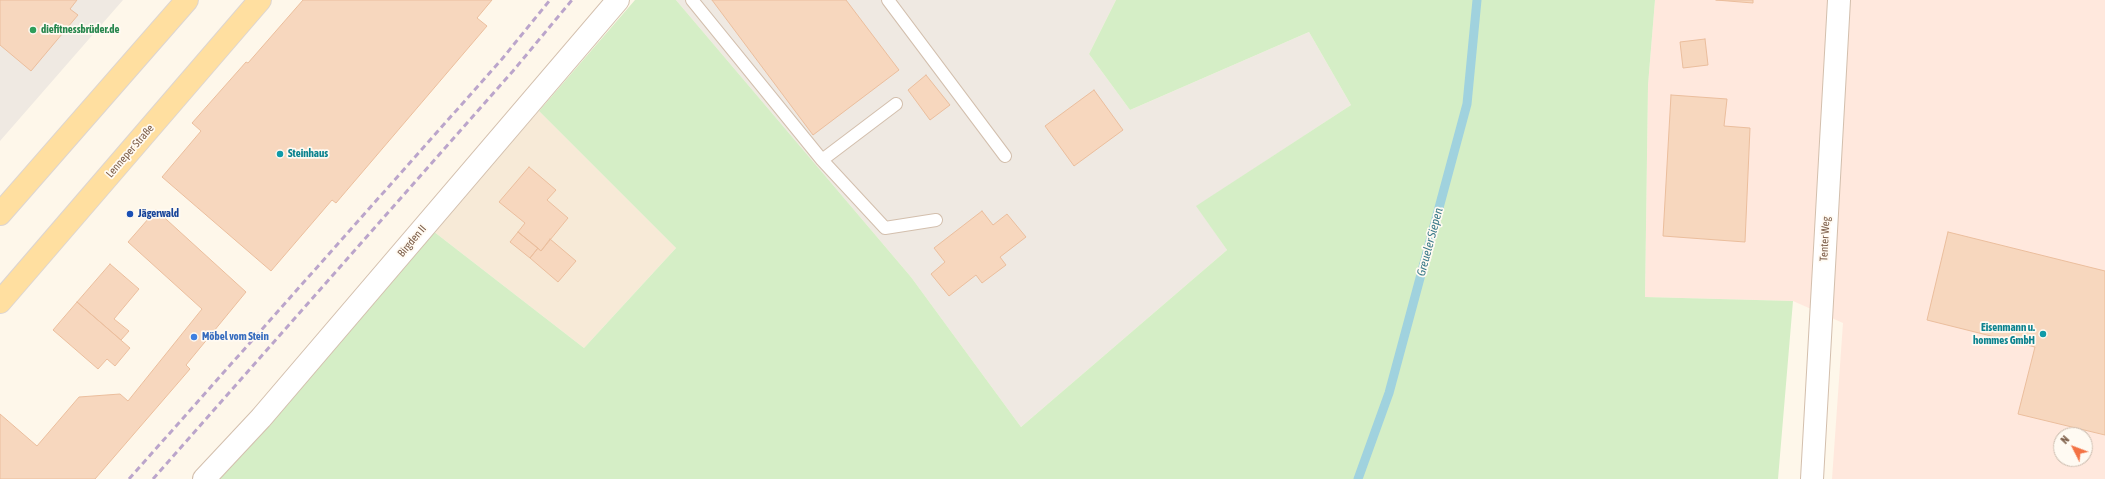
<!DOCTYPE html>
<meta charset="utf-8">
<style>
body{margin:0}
#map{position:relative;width:2105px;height:479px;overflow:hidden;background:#fef7ea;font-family:"Asap Condensed",sans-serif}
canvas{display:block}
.north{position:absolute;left:2053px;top:427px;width:40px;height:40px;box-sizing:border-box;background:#fffaf2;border:1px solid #cbbcae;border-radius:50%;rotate:312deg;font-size:11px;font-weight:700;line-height:16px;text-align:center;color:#7d5e49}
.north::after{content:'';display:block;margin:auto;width:14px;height:18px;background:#f37244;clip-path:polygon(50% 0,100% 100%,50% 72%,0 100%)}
</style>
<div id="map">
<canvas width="2105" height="479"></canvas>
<div class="north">N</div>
</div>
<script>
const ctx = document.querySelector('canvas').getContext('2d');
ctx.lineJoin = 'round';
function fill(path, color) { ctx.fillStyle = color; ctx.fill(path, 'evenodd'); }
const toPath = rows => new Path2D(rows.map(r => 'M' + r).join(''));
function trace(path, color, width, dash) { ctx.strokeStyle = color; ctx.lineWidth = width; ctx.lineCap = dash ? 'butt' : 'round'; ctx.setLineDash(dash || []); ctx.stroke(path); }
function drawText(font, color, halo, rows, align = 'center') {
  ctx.font = font + ' "Asap Condensed",sans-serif'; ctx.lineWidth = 3.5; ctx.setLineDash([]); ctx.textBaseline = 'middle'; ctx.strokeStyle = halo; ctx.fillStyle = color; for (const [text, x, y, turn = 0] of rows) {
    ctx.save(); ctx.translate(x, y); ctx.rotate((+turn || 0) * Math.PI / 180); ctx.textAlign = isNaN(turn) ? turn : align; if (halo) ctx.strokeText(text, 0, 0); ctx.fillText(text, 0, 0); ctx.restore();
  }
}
fill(toPath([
 [539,111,676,248,584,348,433,231]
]), '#f7ead7');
fill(toPath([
 [1655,0,2105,0,2105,479,1832,479,1843,323,1793,301,1645,297,1648,85],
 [2061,435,2085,435,2085,459,2061,459]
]), '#ffe8dd');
fill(toPath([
 [0,0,123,0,0,141],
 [676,0,1116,0,1089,54,1130,110,1309,32,1351,105,1197,206,1227,250,1021,427,911,277]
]), '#efe9e2');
fill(toPath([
 [635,0,676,0,911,277,1021,427,1227,250,1196,206,1351,105,1309,32,1130,110,1089,54,1116,0,1655,0,1648,85,1645,297,1793,301,1778,479,215,479,433,231,584,348,676,248,539,111]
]), '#d5eec6');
trace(toPath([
 [1358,479,1389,393,1467,104,1477,0]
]), '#a0d2de', 9);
const building = toPath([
 [0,0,77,0,70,9,78,15,31,71,0,45,0,0],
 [303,0,492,0,477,18,487,26,336,203,332,200,271,271,162,177,201,131,192,123,246,62,248,63,303,0],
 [712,0,846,0,899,70,813,135,712,0],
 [1716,0,1753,0,1753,3,1716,0],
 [1705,39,1708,65,1683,68,1680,42,1705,39],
 [926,75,950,105,930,120,908,90,926,75],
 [1094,90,1123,130,1074,166,1045,126,1094,90],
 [1671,95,1727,99,1724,126,1750,128,1745,242,1663,236,1671,95],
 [529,167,556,190,547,200,568,218,541,251,518,232,525,223,499,202,529,167],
 [156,210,246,292,186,365,190,369,95,479,0,479,0,414,37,446,79,397,120,394,128,401,202,309,128,242,156,210],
 [982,211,993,225,1007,214,1026,237,1000,257,1006,265,982,283,976,275,949,296,931,274,945,262,934,248,982,211],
 [518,232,538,248,530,258,510,242,518,232],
 [1948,232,2105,271,2105,435,2018,414,2035,347,1927,320,1948,232],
 [550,239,576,261,558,282,530,258,538,248,541,251,550,239],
 [110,264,139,289,114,319,129,331,121,340,77,302,110,264],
 [77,302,130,348,115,366,107,359,98,369,53,330,77,302]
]);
fill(building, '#f7d7be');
trace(building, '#ebbe9d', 1);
const service = toPath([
 [692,0,822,160,885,228,936,220],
 [888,0,1005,156],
 [822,160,896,104]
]);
const minor = toPath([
 [204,479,261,418,618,0],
 [1812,479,1839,0]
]);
const primary = toPath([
 [0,214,187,0],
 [0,302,260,0]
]);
trace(service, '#d3bfad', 14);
trace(minor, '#d3bfad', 24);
trace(primary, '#ddd5d0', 24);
trace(service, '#fff', 12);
trace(minor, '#fff', 22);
trace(primary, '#ffdfa0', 22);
trace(toPath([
 [129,479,502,59,550,0],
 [153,479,513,71,572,0]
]), '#bba5cb', 3, [6, 4]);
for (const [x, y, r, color] of [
 [33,30,4,"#2e9e5b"],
 [280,154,4,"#0f9aa8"],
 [130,214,4,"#1a4fb4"],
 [2043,334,4,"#0f9aa8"],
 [194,337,4,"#3f7fe0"]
]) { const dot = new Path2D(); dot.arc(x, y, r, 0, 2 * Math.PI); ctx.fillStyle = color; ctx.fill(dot); trace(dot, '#fffaf2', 1.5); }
drawText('bold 11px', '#27864d', '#fffaf2', [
 ["diefitnessbrüder.de",41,30]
], 'left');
drawText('11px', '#7d5e49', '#fffaf2', [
 ["Lenneper Straße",130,151,-49],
 ["Tenter Weg",1825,239,-87],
 ["Birgden II",412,241,-50]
]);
drawText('bold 11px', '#0d838f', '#fffaf2', [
 ["Steinhaus",288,154],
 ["Eisenmann u.",2035,328,"right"],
 ["hommes GmbH",2035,341,"right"]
], 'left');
drawText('bold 11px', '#164399', '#fffaf2', [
 ["Jägerwald",138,214]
], 'left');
drawText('bold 11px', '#366cbe', '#fffaf2', [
 ["Möbel vom Stein",202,337]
], 'left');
drawText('italic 12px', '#3d7b8b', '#fffaf2', [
 ["Greueler Siepen",1430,242,-75]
]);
</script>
